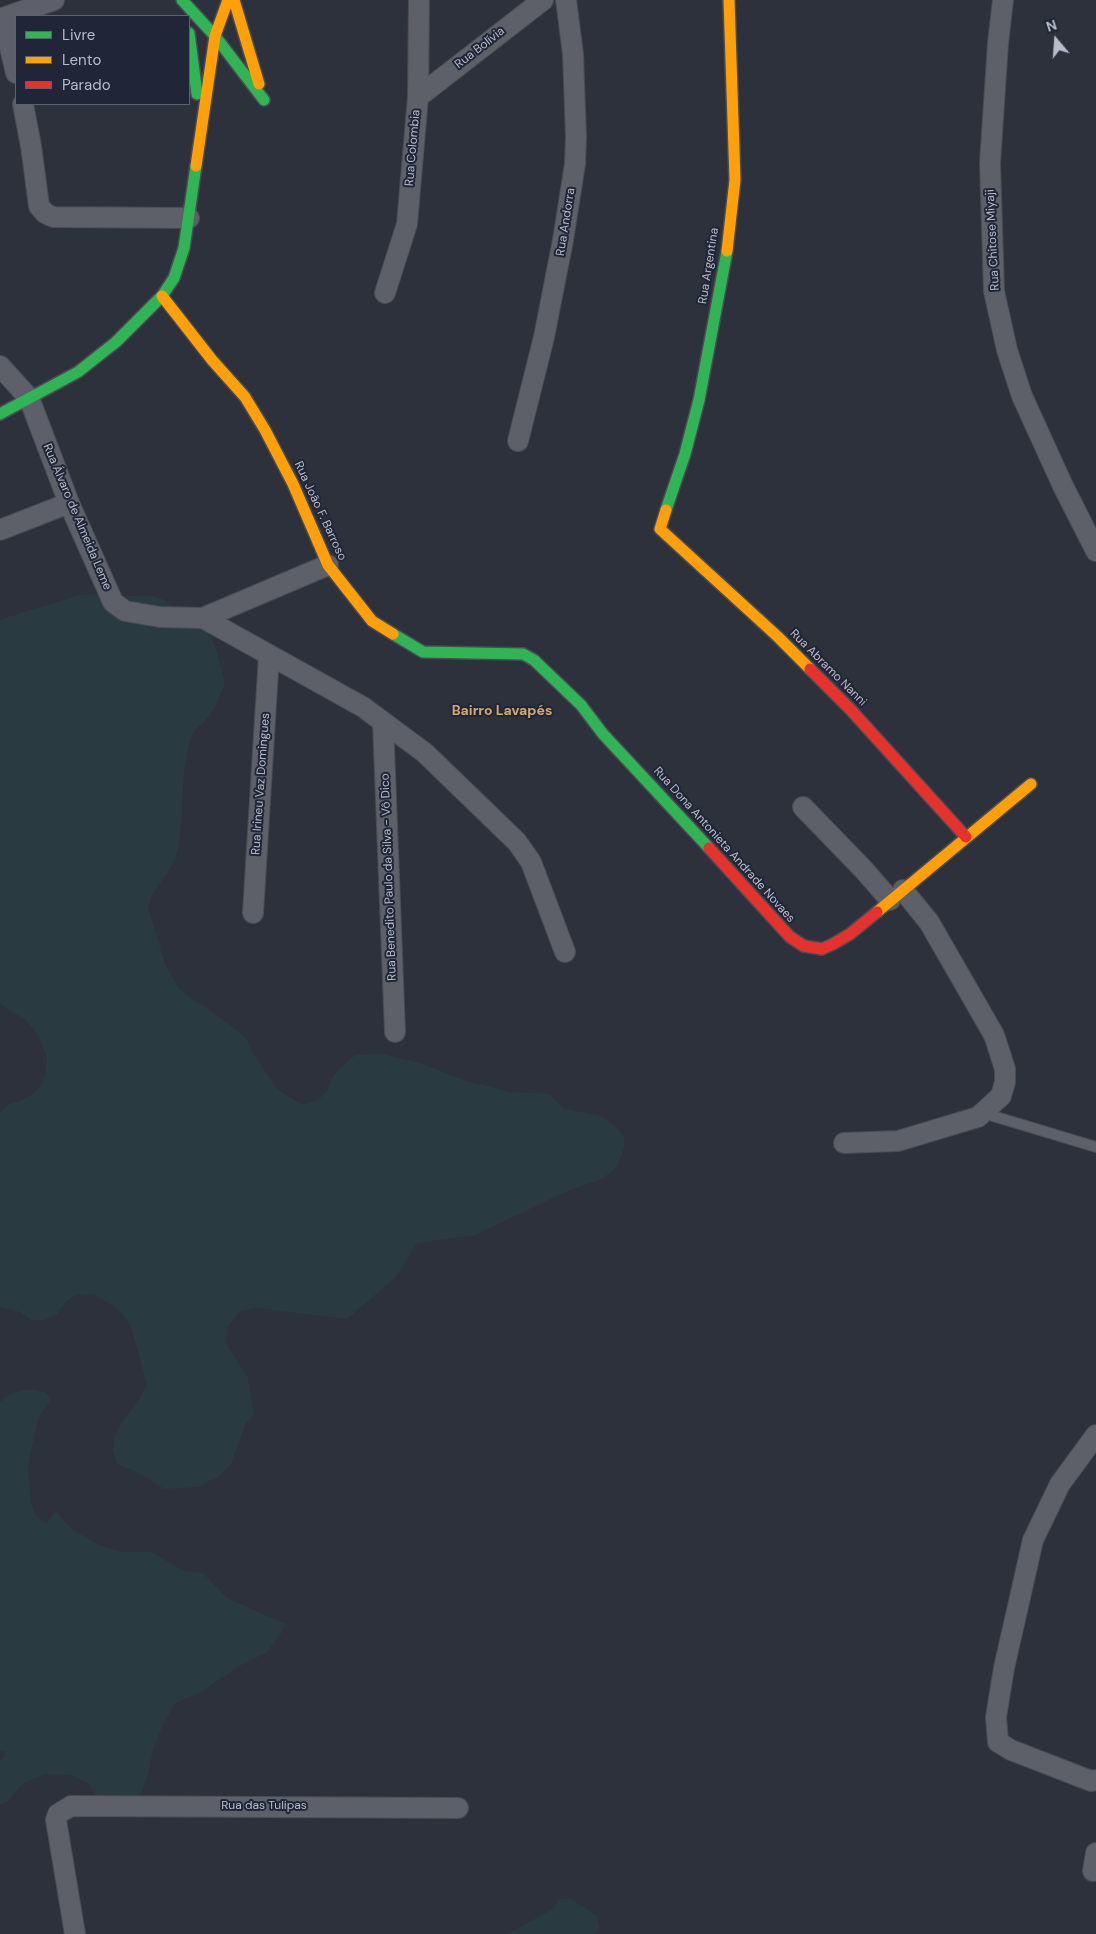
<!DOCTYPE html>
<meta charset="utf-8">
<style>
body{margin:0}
#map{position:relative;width:1096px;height:1934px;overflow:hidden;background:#2d313b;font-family:"DM Sans",sans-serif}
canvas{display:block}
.legend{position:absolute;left:15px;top:15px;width:175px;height:90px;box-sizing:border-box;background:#202637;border:1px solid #5d6272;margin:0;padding:6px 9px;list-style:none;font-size:15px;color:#b8bccb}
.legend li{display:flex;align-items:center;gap:10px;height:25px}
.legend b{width:25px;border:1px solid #5d6272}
.north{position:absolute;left:1031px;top:15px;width:50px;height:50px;-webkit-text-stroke:4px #202637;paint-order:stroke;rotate:342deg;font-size:14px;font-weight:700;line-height:20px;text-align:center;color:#b8bccb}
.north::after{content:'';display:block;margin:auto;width:18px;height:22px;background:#b8bccb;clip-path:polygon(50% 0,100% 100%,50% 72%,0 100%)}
</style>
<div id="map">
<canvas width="1096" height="1934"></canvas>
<ul class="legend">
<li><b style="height:6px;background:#30b455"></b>Livre</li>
<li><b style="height:6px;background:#ff9f0a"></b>Lento</li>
<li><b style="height:6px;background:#e5322d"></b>Parado</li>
</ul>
<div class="north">N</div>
</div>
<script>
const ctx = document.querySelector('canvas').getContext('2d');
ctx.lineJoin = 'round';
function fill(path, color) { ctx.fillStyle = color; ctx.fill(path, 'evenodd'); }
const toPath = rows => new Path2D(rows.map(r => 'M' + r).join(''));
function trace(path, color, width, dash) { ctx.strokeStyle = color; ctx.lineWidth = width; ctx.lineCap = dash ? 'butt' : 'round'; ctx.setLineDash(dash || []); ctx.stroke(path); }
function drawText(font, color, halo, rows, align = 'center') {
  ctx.font = font + ' "DM Sans",sans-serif'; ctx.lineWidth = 4; ctx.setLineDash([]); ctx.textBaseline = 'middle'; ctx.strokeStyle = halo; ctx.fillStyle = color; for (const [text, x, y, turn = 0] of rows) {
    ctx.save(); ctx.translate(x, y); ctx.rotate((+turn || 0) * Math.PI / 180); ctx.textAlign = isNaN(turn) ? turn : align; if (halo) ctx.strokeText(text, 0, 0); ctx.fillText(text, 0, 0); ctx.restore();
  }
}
fill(toPath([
 [108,593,123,596,150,596,162,599,188,616,211,637,217,652,225,683,214,709,205,721,195,730,189,743,184,770,182,818,178,847,175,860,167,873,152,895,148,907,165,964,179,989,226,1022,246,1038,252,1051,277,1089,302,1105,318,1100,328,1090,332,1077,340,1068,355,1055,383,1054,423,1064,466,1081,510,1092,550,1094,564,1109,599,1115,616,1127,623,1134,625,1145,617,1167,602,1179,572,1189,475,1235,417,1243,397,1276,347,1319,256,1308,240,1311,228,1326,226,1343,248,1378,254,1414,245,1425,231,1464,219,1476,198,1487,164,1489,139,1473,117,1464,113,1450,115,1435,124,1419,141,1397,147,1384,131,1327,124,1316,113,1306,95,1295,78,1294,65,1302,57,1314,44,1320,31,1320,20,1312,0,1307,0,1113,7,1105,21,1101,34,1093,43,1083,46,1071,47,1058,42,1044,34,1029,24,1019,0,1004,0,621,8,617,80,595],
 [30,1389,45,1392,51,1399,38,1419,28,1466,31,1503,37,1518,47,1523,56,1511,72,1529,99,1545,124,1552,151,1552,184,1571,203,1573,227,1598,285,1624,282,1632,266,1653,243,1664,199,1693,175,1703,162,1727,153,1750,148,1775,139,1799,105,1810,88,1783,71,1775,44,1774,22,1784,7,1802,0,1805,0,1760,5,1756,5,1752,0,1751,0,1402,12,1393],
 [560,1899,571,1899,596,1915,599,1927,595,1934,507,1934,551,1910]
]), '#2a3a41');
const lane = toPath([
 [983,1113,1096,1147]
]);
const street = toPath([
 [1003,0,998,43,990,163,994,291,1007,350,1022,396,1063,486,1096,551],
 [3,18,16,73],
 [0,19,54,0],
 [418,97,543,0],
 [23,104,31,146,39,206,45,213,53,217,189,218],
 [385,293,407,224,418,97,419,0],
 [0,366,29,398,69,503,113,602,125,611,160,617,203,618,328,565],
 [518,441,544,337,563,240,575,164,576,137,573,54,566,0],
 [0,530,69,503],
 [203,618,363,707,425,753,517,842,531,862,565,952],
 [383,722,395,1032],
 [803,807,864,870,890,900],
 [253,913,269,655],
 [844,1143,898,1141,978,1117,1001,1096,1005,1082,1005,1069,994,1035,929,922,903,890],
 [1096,1435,1060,1484,1033,1540,1004,1668,996,1717,998,1742,1011,1750,1091,1781,1096,1780],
 [1093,1871,1096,1853],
 [75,1934,56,1820,58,1814,71,1806,458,1808]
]);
const fast = toPath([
 [182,0,215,36,264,100],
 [189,33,197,94],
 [0,414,78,372,116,342,162,296,174,278,184,248,196,166],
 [666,510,685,454,699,400,727,251],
 [393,634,423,652,523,654,534,660,581,705,603,734,709,848]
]);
const slow = toPath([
 [234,0,259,84],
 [196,166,215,36,228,0],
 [727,251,735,180,729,0],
 [162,296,212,360,245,397,265,430,293,484,328,565,372,621,393,634],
 [666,510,660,529,777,636,810,669],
 [877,912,1031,784]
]);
const jam = toPath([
 [810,669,850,709,966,837],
 [709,848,790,937,804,946,822,949,833,944,850,934,877,912]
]);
trace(lane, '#494c54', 12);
trace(street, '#494c54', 22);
trace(fast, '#494c54', 14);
trace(slow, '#494c54', 14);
trace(jam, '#494c54', 14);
trace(lane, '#5d6069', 10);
trace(street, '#5d6069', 20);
trace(fast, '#30b455', 11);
trace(slow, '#ff9f0a', 11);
trace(jam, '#e5322d', 11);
drawText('12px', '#b8bccb', '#202637', [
 ["Rua Bolívia",480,48,-38],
 ["Rua Colombia",413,148,-85],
 ["Rua Andorra",566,222,-81],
 ["Rua Chitose Miyaji",993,240,-93],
 ["Rua Argentina",709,266,-81],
 ["Rua João F. Barroso",320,511,65],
 ["Rua Álvaro de Almeida Leme",77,517,67],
 ["Rua Abramo Nanni",828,668,45],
 ["Rua Irineu Vaz Domingues",261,784,-86],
 ["Rua Dona Antonieta Andrade Novaes",724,845,48],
 ["Rua Benedito Paulo da Silva - Vô Dico",389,877,-92],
 ["Rua das Tulipas",264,1806]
]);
drawText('bold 14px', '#d4a96a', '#202637', [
 ["Bairro Lavapés",502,711]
]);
</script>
